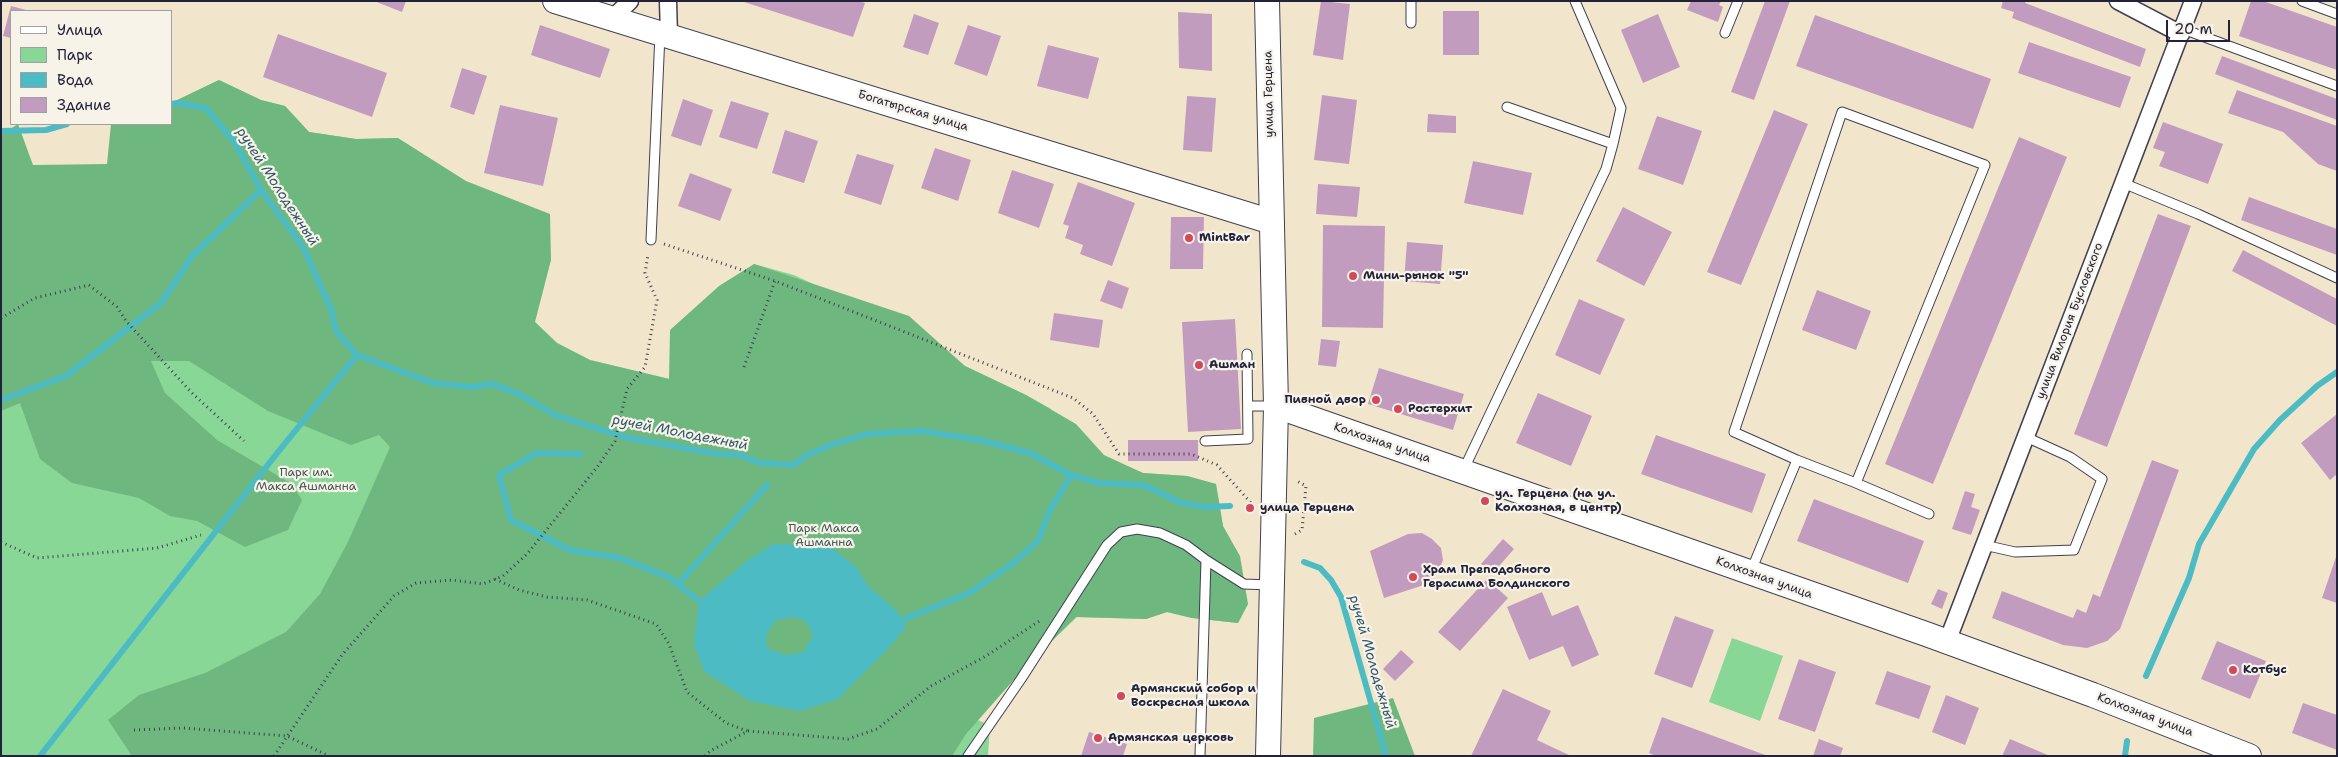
<!DOCTYPE html>
<meta charset="utf-8">
<style>
body{margin:0}
#map{position:relative;width:2338px;height:757px;overflow:hidden;background:#f1e6cc;font-family:"Shantell Sans",sans-serif}
canvas{display:block}
.frame{position:absolute;inset:0;border:2px solid #22223b;pointer-events:none}
.legend{position:absolute;left:10px;top:10px;width:162px;height:115px;box-sizing:border-box;background:#f7f3e8;border:1px solid #a29fa3;margin:0;padding:6px 9px;list-style:none;font-size:15px;color:#22223b}
.legend li{display:flex;align-items:center;gap:10px;height:25px}
.legend b{width:25px;border:1px solid #a29fa3}
.scale{position:absolute;left:2166px;top:20px;width:64px;height:22px;box-sizing:border-box;border:2px solid #22223b;border-top:0;padding-left:6px;font-size:15px;line-height:18px;white-space:nowrap;color:#22223b;-webkit-text-stroke:4px #f7f3e8;paint-order:stroke}
</style>
<div id="map">
<canvas width="2338" height="757"></canvas>
<div class="frame"></div>
<ul class="legend">
<li><b style="height:6px;background:#fff"></b>Улица</li>
<li><b style="height:14px;background:#88d796"></b>Парк</li>
<li><b style="height:14px;background:#4cbbc3"></b>Вода</li>
<li><b style="height:14px;background:#c29cbf"></b>Здание</li>
</ul>
<div class="scale">20 m</div>
</div>
<script>
const ctx = document.querySelector('canvas').getContext('2d');
ctx.lineJoin = 'round';
function fill(path, color) { ctx.fillStyle = color; ctx.fill(path, 'evenodd'); }
const toPath = rows => new Path2D(rows.map(r => 'M' + r).join(''));
function trace(path, color, width, dash) { ctx.strokeStyle = color; ctx.lineWidth = width; ctx.lineCap = dash ? 'butt' : 'round'; ctx.setLineDash(dash || []); ctx.stroke(path); }
function drawText(font, color, halo, rows, align = 'center') {
  ctx.font = font + ' "Shantell Sans",sans-serif'; ctx.lineWidth = 4.5; ctx.setLineDash([]); ctx.textBaseline = 'middle'; ctx.strokeStyle = halo; ctx.fillStyle = color; for (const [text, x, y, turn = 0] of rows) {
    ctx.save(); ctx.translate(x, y); ctx.rotate((+turn || 0) * Math.PI / 180); ctx.textAlign = isNaN(turn) ? turn : align; if (halo) ctx.strokeText(text, 0, 0); ctx.fillText(text, 0, 0); ctx.restore();
  }
}
fill(toPath([
 [219,80,261,100,285,106,309,132,356,139,398,138,535,322,557,343,590,360,670,379,754,264,794,275,877,314,965,366,1026,395,1051,409,1051,434,1143,473,1187,476,1216,484,1233,588,1248,604,1238,623,1192,618,1167,612,1146,619,1077,617,1026,666,965,715,990,725,988,756,1,756,1,307,119,276,111,124,171,124,171,103],
 [1732,638,1783,656,1760,721,1709,702]
]), '#88d796');
fill(toPath([
 [219,80,261,100,285,106,309,132,356,139,398,138,466,181,550,214,551,260,535,322,557,343,590,360,669,379,670,330,719,286,754,264,909,316,965,366,1026,395,1076,424,1104,455,1143,473,1187,476,1216,484,1223,526,1240,556,1248,604,1238,623,1192,618,1167,612,1146,619,1076,617,1026,666,966,734,952,756,132,756,108,720,139,695,205,673,286,632,320,594,348,542,390,447,379,435,351,445,268,411,189,361,151,361,165,393,217,440,292,484,302,500,288,530,245,547,197,521,170,516,139,498,72,483,40,459,20,403,1,411,1,135,18,124,33,165,107,164,111,124,171,124,171,103],
 [1393,698,1415,756,1313,756,1314,718]
]), '#6eb87f');
fill(toPath([
 [773,544,828,545,855,566,871,589,896,610,906,627,886,651,838,699,800,711,750,701,705,672,694,645,699,601,748,560],
 [791,617,806,621,813,635,804,652,786,655,767,648,766,636,775,621]
]), '#4cbbc3');
trace(toPath([
 [171,104,178,103,206,108,235,143,261,190,303,247,332,311,336,331,357,355,433,383,472,387,493,384,521,395,555,415,624,437,718,454,740,455,760,463,794,465,807,455,831,445,867,434,922,431,980,440,1030,453,1071,475,1099,483,1143,485,1182,503,1206,507,1230,506],
 [1,131,46,130,67,124],
 [1,400,66,376,161,303,193,255,261,190],
 [581,454,537,453,499,475,511,520,570,550,620,558,669,577,699,601],
 [1304,562,1320,568,1331,580,1341,597,1386,756],
 [678,584,767,485],
 [902,620,969,593,1011,565,1038,541,1049,512,1071,475],
 [2146,676,2189,578,2199,544,2254,449,2280,420,2317,386,2337,372],
 [40,756,278,452,357,355],
 [2125,756,2127,741]
]), '#4cbbc3', 6);
fill(toPath([
 [374,1,406,1,402,12],
 [741,1,858,1,865,3,853,37],
 [1321,1,1350,4,1343,60,1313,55],
 [1691,1,1721,1,1719,5,1723,7,1718,22,1687,10],
 [1765,1,1790,1,1754,100,1731,92],
 [2003,1,2026,1,2025,3,2146,49,2140,67,2012,18,2014,12,2001,8],
 [2251,1,2263,1,2337,27,2337,70,2239,36],
 [11,6,30,11,11,11,11,38,3,36],
 [1443,11,1479,11,1479,55,1443,55],
 [1178,12,1212,14,1212,71,1179,68],
 [914,14,939,23,928,55,903,47],
 [1658,14,1680,67,1643,83,1621,30],
 [1815,15,1991,79,1973,129,1796,66],
 [540,25,610,49,600,78,531,55],
 [968,25,1001,36,987,76,954,64],
 [278,34,387,73,372,117,263,77],
 [2029,42,2131,77,2120,108,2018,73],
 [1048,45,1099,58,1088,99,1037,86],
 [2222,56,2337,99,2337,120,2215,74],
 [462,68,487,76,474,115,450,107],
 [2237,90,2337,126,2337,171,2318,164,2283,132,2228,113],
 [1322,95,1357,100,1349,164,1314,160],
 [1187,96,1216,98,1212,152,1183,150],
 [683,99,713,110,701,146,671,136],
 [731,101,769,113,757,149,719,137],
 [500,105,558,118,543,186,484,173],
 [1774,110,1808,124,1741,285,1707,272],
 [1428,114,1456,116,1456,133,1427,132],
 [1657,116,1702,131,1683,185,1638,169],
 [2163,122,2223,144,2208,184,2159,166,2165,152,2153,148],
 [785,130,818,141,804,183,772,173],
 [2019,137,2067,157,1933,484,1885,464],
 [935,148,971,160,958,201,921,188],
 [857,154,894,165,881,205,844,193],
 [1473,161,1532,173,1523,215,1464,203],
 [1012,170,1054,184,1039,228,998,213],
 [690,173,732,189,720,221,678,206],
 [1078,182,1135,203,1112,266,1080,254,1083,245,1065,238,1069,226,1063,224],
 [1318,184,1360,187,1357,217,1316,214],
 [2249,197,2337,229,2337,255,2241,220],
 [1623,207,1672,232,1644,286,1596,261],
 [2158,214,2191,226,2107,447,2074,434],
 [1171,217,1204,217,1203,269,1170,269],
 [1323,225,1385,226,1383,328,1322,327],
 [1407,242,1443,245,1440,284,1404,281],
 [2243,250,2337,299,2337,326,2232,271],
 [1108,280,1129,288,1122,309,1100,301],
 [1817,290,1871,311,1856,350,1802,330],
 [1579,299,1625,319,1600,375,1555,355],
 [1054,313,1103,320,1099,348,1050,340],
 [1235,319,1241,429,1188,432,1182,322],
 [1321,339,1340,341,1336,367,1318,365],
 [1379,368,1464,394,1453,430,1368,404],
 [1538,393,1592,416,1571,466,1516,443],
 [2337,414,2337,474,2330,480,2301,443],
 [1656,435,1766,474,1752,513,1641,474],
 [1128,440,1198,440,1198,461,1128,461],
 [2152,460,2179,470,2120,629,2107,641,2087,648,2063,645,1992,618,2002,591,2073,618,2077,609,2086,613,2093,594,2100,597],
 [1965,491,1975,494,1971,507,1980,510,1971,535,1952,529],
 [1814,499,1924,541,1908,583,1797,541],
 [1422,533,1432,539,1441,548,1443,560,1439,571,1427,584,1384,598,1370,551,1408,534],
 [1503,539,1514,549,1493,573,1481,564],
 [2336,557,2337,557,2337,603,2322,598],
 [1487,579,1508,598,1460,651,1438,632],
 [1938,589,1948,593,1942,609,1931,604],
 [1542,592,1552,616,1578,605,1599,655,1572,667,1563,646,1529,660,1507,607],
 [1675,616,1714,630,1692,688,1654,674],
 [2217,641,2266,661,2250,699,2201,679],
 [1401,650,1414,662,1395,681,1383,669],
 [1799,659,1836,672,1815,732,1778,719],
 [1887,671,1931,686,1919,719,1875,704],
 [1503,689,1551,711,1537,740,1571,756,1471,756],
 [1946,695,1979,708,1965,745,1932,732],
 [2303,703,2337,715,2337,750,2292,733],
 [1662,717,1768,756,1656,756,1649,753],
 [1089,732,1127,744,1123,756,1081,756],
 [1819,739,1843,748,1840,756,1813,756],
 [2010,739,2050,756,2002,756]
]), '#c29cbf');
const lane = toPath([
 [1575,1,1621,108,1613,144],
 [2302,1,2337,14],
 [1411,23,1411,1],
 [2183,29,2337,86],
 [1725,33,1738,1],
 [2123,183,2198,214,2337,278],
 [651,240,660,34],
 [1248,406,1275,406],
 [1205,441,1248,439,1247,354],
 [1463,471,1606,169,1613,144,1507,107],
 [1856,483,1929,514],
 [1984,545,2015,552,2074,550,2102,479,2070,457,2026,437],
 [1751,571,1797,460,1856,483,1985,165,1842,112,1734,432,1797,460],
 [968,756,1021,679,1107,545,1121,532,1137,529,1160,533,1186,545,1206,560],
 [1200,756,1206,560,1244,584,1270,585]
]);
const street = toPath([
 [668,1,669,36],
 [2118,1,2181,34],
 [612,19,630,1],
 [1947,642,2193,1]
]);
const secondary = toPath([
 [555,1,1272,222],
 [1267,1,1276,406,1268,756],
 [1276,406,1926,634,2093,695,2249,756]
]);
trace(lane, '#413f51', 11);
trace(street, '#413f51', 19);
trace(secondary, '#413f51', 26);
trace(toPath([
 [664,244,775,281,1073,398,1093,414,1119,454,1191,454,1217,465,1251,503],
 [1,318,35,298,89,285,117,307,126,321,192,393,244,441],
 [744,367,775,281],
 [1295,534,1302,530,1306,486,1297,481],
 [1,542,37,558,157,548,201,535],
 [495,579,519,590,547,597,587,600,656,624,669,644,687,692,726,723,747,731],
 [134,730,183,728,287,736,329,756],
 [274,756,342,655,394,596,416,583,452,580,483,584,503,576,527,554,598,466,615,441,627,389,645,367,657,300,645,273,648,255],
 [705,756,710,751,748,731,848,739,877,729,931,686,986,656,1041,620]
]), '#413f51', 3, [1, 4]);
trace(lane, '#fff', 9);
trace(street, '#fff', 16);
trace(secondary, '#fff', 24);
for (const [x, y, r, color] of [
 [1189,238,5,"#d1495b"],
 [1353,276,5,"#d1495b"],
 [1199,365,5,"#d1495b"],
 [1376,400,5,"#d1495b"],
 [1398,409,5,"#d1495b"],
 [1485,501,5,"#d1495b"],
 [1250,508,5,"#d1495b"],
 [1413,577,5,"#d1495b"],
 [2233,670,5,"#d1495b"],
 [1121,696,5,"#d1495b"],
 [1098,738,5,"#d1495b"]
]) { const dot = new Path2D(); dot.arc(x, y, r, 0, 2 * Math.PI); ctx.fillStyle = color; ctx.fill(dot); trace(dot, '#f7f3e8', 2); }
drawText('12px', '#22223b', '#f7f3e8', [
 ["улица Герцена",1269,94,-91],
 ["Богатырская улица",913,111,17],
 ["улица Вилория Бусловского",2070,321,-69],
 ["Колхозная улица",1382,443,19],
 ["Колхозная улица",1764,578,20],
 ["Колхозная улица",2145,715,21]
]);
drawText('bold 12px', '#22223b', '#f7f3e8', [
 ["MintBar",1199,238],
 ["Мини-рынок \"5\"",1363,276],
 ["Ашман",1209,365],
 ["Пивной двор",1366,400,"right"],
 ["Ростерхит",1408,409],
 ["ул. Герцена (на ул.",1495,494],
 ["Колхозная, в центр)",1495,508],
 ["улица Герцена",1260,508],
 ["Храм Преподобного",1423,570],
 ["Герасима Болдинского",1423,584],
 ["Котбус",2243,670],
 ["Армянский собор и",1131,689],
 ["Воскресная школа",1131,703],
 ["Армянская церковь",1108,738]
], 'left');
drawText('12px', '#415856', '#f7f3e8', [
 ["Парк им.",306,473],
 ["Макса Ашманна",306,487],
 ["Парк Макса",824,529],
 ["Ашманна",824,543]
]);
drawText('italic 14px', '#31586b', '#f7f3e8', [
 ["ручей Молодежный",277,187,57],
 ["ручей Молодежный",680,433,11],
 ["ручей Молодежный",1372,662,74]
]);
</script>
